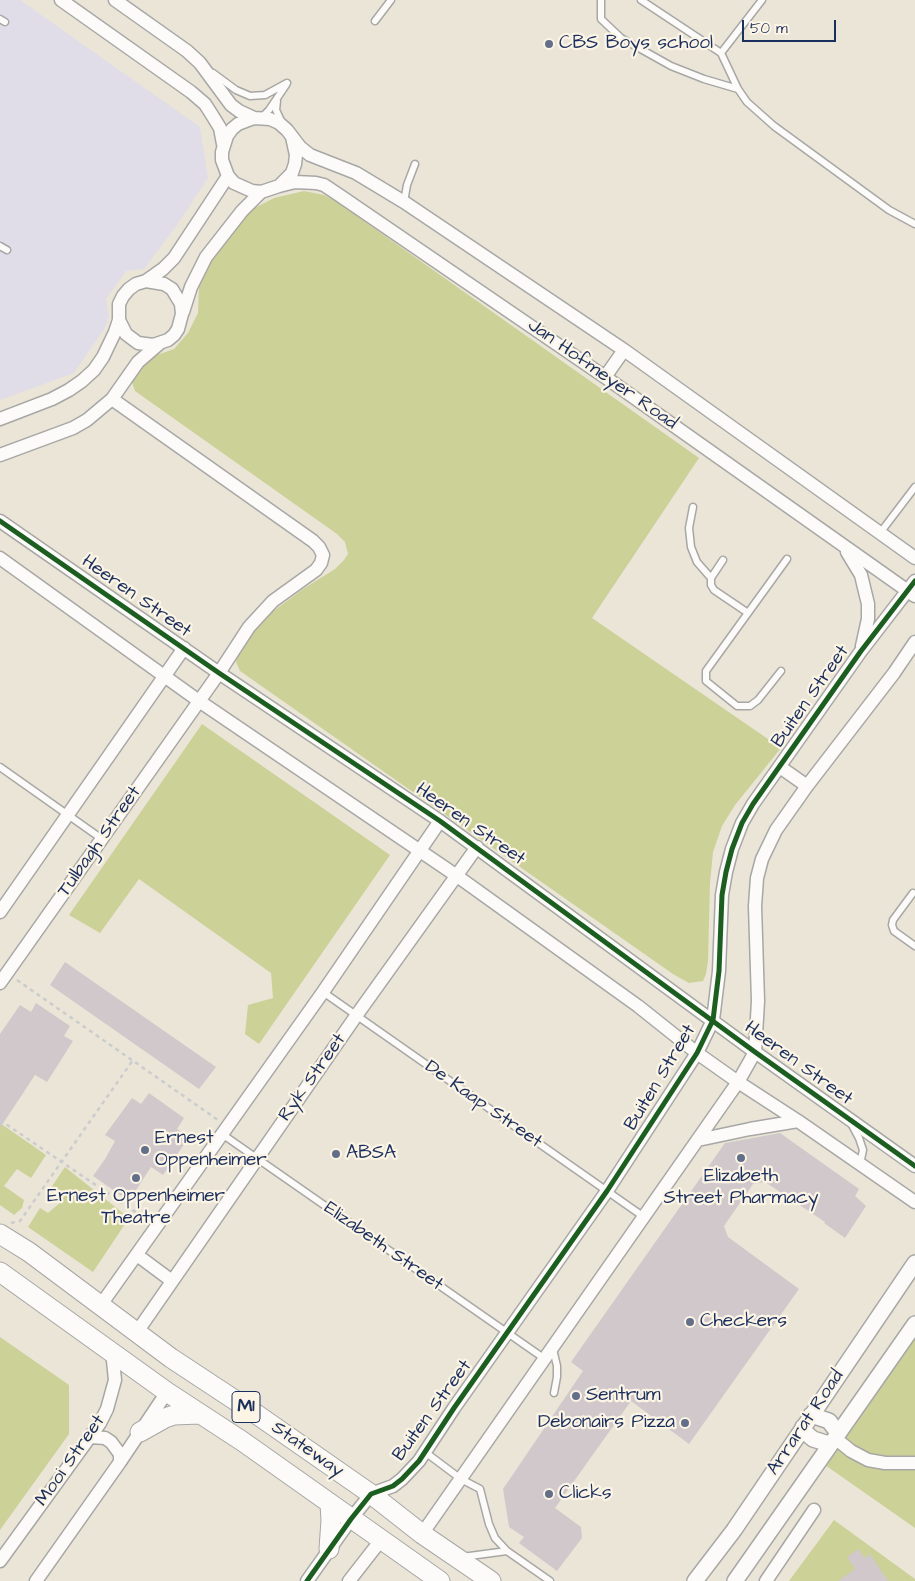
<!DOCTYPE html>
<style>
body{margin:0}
#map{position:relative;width:915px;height:1581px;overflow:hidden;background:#eae5d7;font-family:"Architects Daughter",sans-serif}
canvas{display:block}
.scale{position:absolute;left:742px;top:20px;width:94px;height:22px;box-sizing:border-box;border:2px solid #1b2f5e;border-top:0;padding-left:6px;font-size:15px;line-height:18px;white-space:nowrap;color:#1b2f5e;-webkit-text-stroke:4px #fcf5e5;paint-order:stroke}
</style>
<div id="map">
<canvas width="915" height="1581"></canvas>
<div class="scale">50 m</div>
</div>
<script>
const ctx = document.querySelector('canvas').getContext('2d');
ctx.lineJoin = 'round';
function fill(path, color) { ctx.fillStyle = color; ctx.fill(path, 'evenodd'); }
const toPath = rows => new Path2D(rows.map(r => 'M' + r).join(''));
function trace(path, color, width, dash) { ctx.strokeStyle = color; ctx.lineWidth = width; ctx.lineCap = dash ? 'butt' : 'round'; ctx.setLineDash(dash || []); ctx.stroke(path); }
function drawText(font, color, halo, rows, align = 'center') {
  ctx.font = font + ' "Architects Daughter",sans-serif'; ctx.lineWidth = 4.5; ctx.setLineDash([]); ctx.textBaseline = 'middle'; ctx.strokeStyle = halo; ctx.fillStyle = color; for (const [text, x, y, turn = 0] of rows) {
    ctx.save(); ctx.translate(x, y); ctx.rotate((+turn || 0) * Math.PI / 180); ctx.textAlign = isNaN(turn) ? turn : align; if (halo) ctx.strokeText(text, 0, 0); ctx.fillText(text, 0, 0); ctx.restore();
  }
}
fill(toPath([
 [0,0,20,0,200,127,208,178,177,225,144,269,126,271,106,299,109,316,105,328,74,373,0,400]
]), '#e0dde9');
fill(toPath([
 [304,191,324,195,337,202,699,458,592,618,781,748,735,805,722,826,713,852,710,883,708,961,706,974,703,981,689,983,673,974,240,671,236,662,238,651,264,618,303,589,335,569,344,560,348,554,345,542,337,534,135,391,132,382,143,367,157,355,174,349,188,333,198,313,199,287,207,267,249,211,274,198],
 [202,724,390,855,259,1044,245,1034,248,1005,273,998,271,973,139,879,100,933,69,915],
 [0,1123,46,1155,31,1178,17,1169,4,1186,24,1200,22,1208,14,1215,0,1205],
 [65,1167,129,1218,93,1272,28,1227,40,1208,48,1213,61,1202,48,1192],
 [915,1336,915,1528,825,1465],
 [0,1337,69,1385,69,1434,0,1530],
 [834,1520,915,1579,915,1581,789,1581]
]), '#ccd197');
fill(toPath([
 [65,962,216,1067,199,1089,50,985],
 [36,1003,70,1026,64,1036,73,1041,47,1082,35,1075,0,1128,0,1034,20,1005,31,1012],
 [149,1093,184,1118,177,1129,189,1137,163,1175,151,1167,129,1201,93,1176,105,1159,115,1141,105,1135,132,1098,141,1104],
 [780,1133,859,1189,855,1196,866,1206,845,1238,824,1223,825,1222,765,1182,753,1184,724,1226,728,1237,799,1289,689,1444,631,1401,555,1508,581,1527,582,1538,557,1571,519,1543,524,1537,509,1527,503,1489,583,1371,571,1362,725,1143],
 [859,1549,864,1558,870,1554,888,1581,838,1581,855,1569,847,1557]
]), '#d0c8cb');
const service = toPath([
 [601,0,601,19,621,38,671,66,704,79,738,89],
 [641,0,721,53,738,89,747,102,774,126,889,210,915,224],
 [0,19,5,22],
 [375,21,391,0],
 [721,53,762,0],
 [213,73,236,90,250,96,265,95,287,83],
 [277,101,276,110,282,123],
 [262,117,269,110,286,85],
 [404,202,407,185,415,164],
 [0,246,7,250],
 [693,507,689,528,691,547,697,562,711,578],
 [880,533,915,487],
 [723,560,711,578,711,585,714,590,748,613],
 [781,671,758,700,750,706,737,706,706,681,706,671,787,559],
 [0,767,102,839],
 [913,893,893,920,892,925,894,931,915,946],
 [323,992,644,1217],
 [852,1125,859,1138,863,1150,860,1164],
 [222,1134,545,1359],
 [553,1349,557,1366,557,1377,554,1393],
 [425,1452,461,1479,480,1489,489,1524,495,1538,507,1551,550,1581],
 [462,1557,507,1551]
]);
const minor = toPath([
 [61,0,191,92,205,104,212,115,220,128,223,144],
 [115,0,187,51,200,63,231,105,239,111,254,118],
 [292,137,296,155,295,164,292,173,279,186,261,192,252,191,234,183,228,176,222,160,222,152,227,136,232,129,238,124,254,118,270,119,279,123,287,130,300,147,310,155,356,173,404,202,624,350,915,558],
 [279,186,295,182,316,183,324,185,339,195,605,377,915,596],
 [146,281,164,284,172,289,181,304,182,314,178,329,174,335,168,340,153,345,138,343,126,334,119,320,119,304,123,296,129,289,136,284,146,281,163,269,174,258,228,176],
 [183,312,191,287,206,257,242,211,261,192],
 [605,377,624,350],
 [0,419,52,399,69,390,82,381,94,370,103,357,115,332,119,320],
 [0,455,73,428,87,420,112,399,138,362,160,343],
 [0,521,219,673,440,821,755,1052,915,1166],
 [847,552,861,575,868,604,868,619,862,646],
 [0,558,199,701,457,876,638,1006,697,1053,738,1082,798,1121,915,1202],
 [780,767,807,786],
 [0,912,184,648],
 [0,983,219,673,249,627,273,601,316,570,321,563,323,555,319,547,313,541,112,399],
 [698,1140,750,1129,798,1121],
 [137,1255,172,1281],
 [100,1306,323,992,440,821],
 [137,1332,356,1016,477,847],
 [90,1437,105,1438,111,1442,120,1454,120,1462],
 [835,1438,851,1451,868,1460,885,1463,915,1463],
 [422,1534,738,1082,755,1052,758,1001,755,906,757,878,762,859,776,830,807,786,894,673,915,642],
 [0,1561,100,1423,107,1409,115,1380,112,1351],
 [36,1581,120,1462,167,1392],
 [307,1581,351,1519,371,1494,393,1486,402,1479,419,1461,454,1408,607,1191,697,1053,713,1020,719,971,722,895,726,872,732,849,742,823,753,804,861,651,915,581],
 [349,1581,381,1540],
 [766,1581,814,1510]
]);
const tertiary = toPath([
 [811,1415,829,1421,838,1433],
 [803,1427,806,1433,813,1439,829,1444],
 [695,1581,734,1530,915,1263],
 [735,1581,915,1324]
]);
const primary = toPath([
 [0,1234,29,1252,171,1358,259,1416,371,1494,422,1534,491,1581],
 [0,1272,167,1392,242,1441,440,1581],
 [140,1432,165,1418,174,1415,199,1414],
 [329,1549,331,1520,330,1504]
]);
trace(service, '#a7a7a5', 9);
trace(minor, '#a7a7a5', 15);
trace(tertiary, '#a7a7a5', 18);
trace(primary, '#a7a7a5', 21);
trace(toPath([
 [17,980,218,1120],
 [0,1120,137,1213],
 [11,1223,20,1221,133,1060]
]), '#cbcccd', 2.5, [4, 4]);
trace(service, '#fcfbf9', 6);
trace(minor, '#fcfbf9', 12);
trace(tertiary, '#fcfbf9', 15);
trace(primary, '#fcfbf9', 19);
trace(toPath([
 [0,521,219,673,440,821,755,1052,915,1166],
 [307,1581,351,1519,371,1494,393,1486,402,1479,419,1461,454,1408,607,1191,697,1053,713,1020,719,971,722,895,726,872,732,849,742,823,753,804,861,651,915,581]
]), '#1b5e20', 5);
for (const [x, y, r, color] of [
 [549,44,5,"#636f88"],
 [145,1150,5,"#636f88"],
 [336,1154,5,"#636f88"],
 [741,1158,5,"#636f88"],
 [136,1178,5,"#636f88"],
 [690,1322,5,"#636f88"],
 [576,1396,5,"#636f88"],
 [685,1423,5,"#636f88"],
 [549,1494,5,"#636f88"]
]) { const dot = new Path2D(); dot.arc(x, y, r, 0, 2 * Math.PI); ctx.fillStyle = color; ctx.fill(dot); trace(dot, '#fcf5e5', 2); }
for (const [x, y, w] of [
 [246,1407,28]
]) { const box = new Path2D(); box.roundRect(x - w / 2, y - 15.5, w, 31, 4); ctx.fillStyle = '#fcf5e5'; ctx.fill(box); trace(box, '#1b2f5e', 1); }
drawText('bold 18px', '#1b2f5e', null, [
 ["M1",246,1407]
]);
drawText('19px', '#1b2f5e', '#fcf5e5', [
 ["CBS Boys school",559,44],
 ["Ernest",155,1139],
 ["Oppenheimer",155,1161],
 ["ABSA",346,1154],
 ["Elizabeth",741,1177,"center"],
 ["Street Pharmacy",741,1199,"center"],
 ["Ernest Oppenheimer",136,1197,"center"],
 ["Theatre",136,1219,"center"],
 ["Checkers",700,1322],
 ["Sentrum",586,1396],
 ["Debonairs Pizza",675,1423,"right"],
 ["Clicks",559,1494]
], 'left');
drawText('19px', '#1b2f5e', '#fcf5e5', [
 ["Jan Hofmeyer Road",602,375,35],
 ["Heeren Street",136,597,35],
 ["Buiten Street",811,697,-55],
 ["Heeren Street",470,825,35],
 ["Tulbagh Street",100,842,-55],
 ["Heeren Street",798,1064,36],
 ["Ryk Street",313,1078,-55],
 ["Buiten Street",661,1078,-59],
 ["De Kaap Street",483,1105,35],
 ["Elizabeth Street",383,1247,35],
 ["Buiten Street",433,1411,-54],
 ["Arrarat Road",806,1423,-56],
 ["Stateway",307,1450,35],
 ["Mooi Street",71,1461,-55]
]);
</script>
